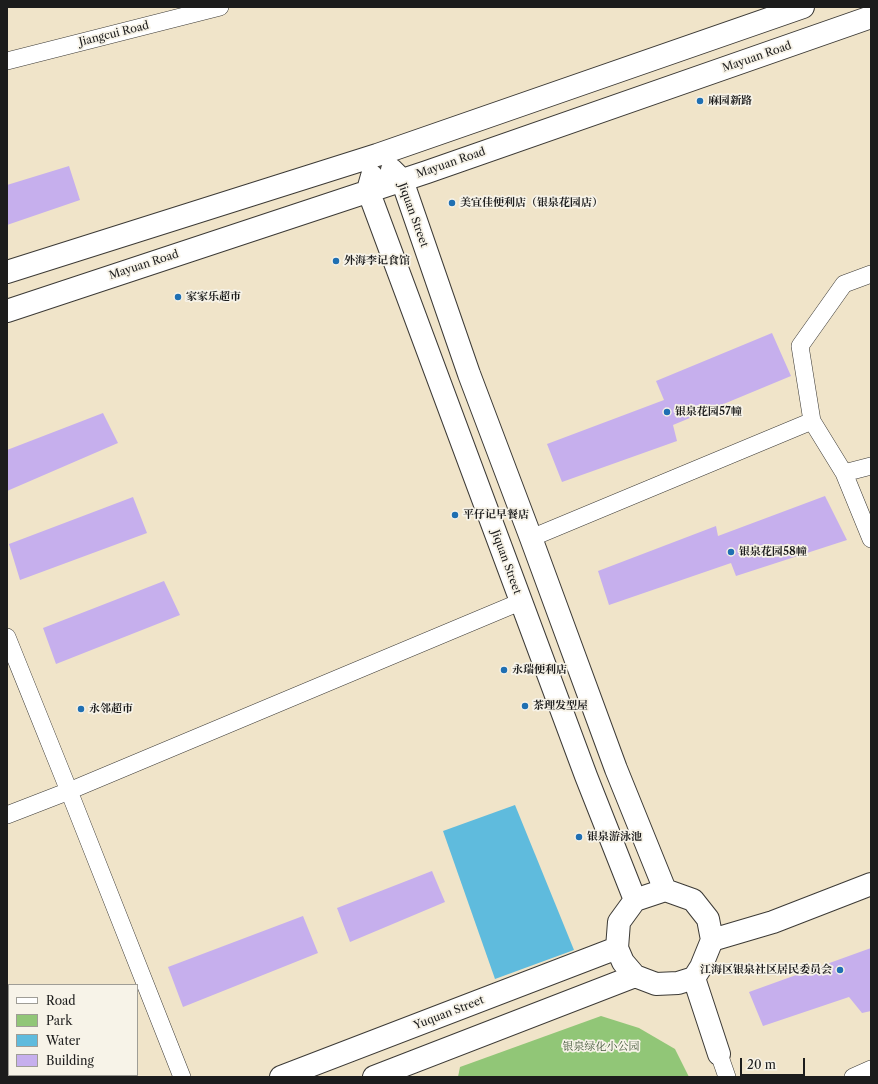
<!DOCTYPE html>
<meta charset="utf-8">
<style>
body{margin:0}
#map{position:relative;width:878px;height:1084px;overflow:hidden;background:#f0e4c9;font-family:"Libre Caslon Text",serif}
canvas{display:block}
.frame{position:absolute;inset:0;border:8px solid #1c1c1c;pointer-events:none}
.legend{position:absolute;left:8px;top:984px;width:130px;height:92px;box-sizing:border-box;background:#f7f3e8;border:1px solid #9f9d96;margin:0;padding:5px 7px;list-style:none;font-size:12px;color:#1c1c1c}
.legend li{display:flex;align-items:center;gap:8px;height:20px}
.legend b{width:20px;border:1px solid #9f9d96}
.scale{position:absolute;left:740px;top:1058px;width:65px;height:18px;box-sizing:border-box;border:2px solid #1c1c1c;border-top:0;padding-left:5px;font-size:12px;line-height:14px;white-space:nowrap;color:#1c1c1c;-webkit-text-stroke:3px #f7f3e8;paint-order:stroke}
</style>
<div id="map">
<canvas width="878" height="1084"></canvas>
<div class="frame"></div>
<ul class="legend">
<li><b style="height:5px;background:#fff"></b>Road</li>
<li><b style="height:11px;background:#91c677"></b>Park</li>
<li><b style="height:11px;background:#5fbbdd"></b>Water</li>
<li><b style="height:11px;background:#c6afed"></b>Building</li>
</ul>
<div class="scale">20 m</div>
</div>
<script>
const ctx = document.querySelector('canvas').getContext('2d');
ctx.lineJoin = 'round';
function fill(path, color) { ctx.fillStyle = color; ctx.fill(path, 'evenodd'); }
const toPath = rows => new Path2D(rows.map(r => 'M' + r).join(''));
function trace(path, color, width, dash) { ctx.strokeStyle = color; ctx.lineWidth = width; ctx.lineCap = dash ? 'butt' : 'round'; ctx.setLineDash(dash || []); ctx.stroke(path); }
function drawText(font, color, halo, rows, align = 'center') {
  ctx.font = font + ' "Libre Caslon Text","Noto Serif SC",serif'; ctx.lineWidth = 3.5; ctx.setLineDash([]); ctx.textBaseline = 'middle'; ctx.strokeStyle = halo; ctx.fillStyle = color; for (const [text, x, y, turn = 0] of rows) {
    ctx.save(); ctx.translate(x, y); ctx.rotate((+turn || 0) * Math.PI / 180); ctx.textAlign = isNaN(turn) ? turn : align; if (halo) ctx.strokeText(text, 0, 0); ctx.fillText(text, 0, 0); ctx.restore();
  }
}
fill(toPath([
 [601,1016,639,1028,675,1049,689,1077,458,1077,460,1067]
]), '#91c677');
fill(toPath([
 [515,805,574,950,495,979,443,831]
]), '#5fbbdd');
fill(toPath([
 [69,166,80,200,7,225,7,185],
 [772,333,791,376,673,425,677,441,562,482,547,444,664,400,656,381],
 [103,413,118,443,7,491,7,450],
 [825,496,847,540,736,576,731,563,609,605,598,571,716,526,718,536],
 [133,497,147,533,20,580,9,544],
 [164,581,180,615,56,664,43,628],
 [432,871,445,902,350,942,337,908],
 [303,916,318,953,183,1007,168,967],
 [871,948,871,1011,862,1013,849,997,763,1026,749,992]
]), '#c6afed');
const street = toPath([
 [7,61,220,7],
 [871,274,844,284,800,346,812,421,844,473,871,539],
 [844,473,871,466],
 [531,538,812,421],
 [7,637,69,791,182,1077],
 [7,815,69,791,520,602],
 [719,1054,727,1077],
 [853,1077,871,1069]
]);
const secondary = toPath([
 [392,170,402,180,469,374,531,538,616,769,665,890],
 [372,176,368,190,586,776,635,900],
 [7,272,377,155,803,7],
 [7,311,427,172,871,17],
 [665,890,693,900,708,919,712,940,701,967,694,978,678,983,656,984,635,976,623,962,617,948,619,922,635,900,665,890],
 [712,940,773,922,871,884],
 [694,978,719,1054],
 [281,1077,617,948],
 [374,1077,635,976]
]);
trace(street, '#3c3a36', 18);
trace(secondary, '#3c3a36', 24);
trace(street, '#fff', 17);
trace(secondary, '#fff', 22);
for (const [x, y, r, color] of [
 [700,101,4,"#1f6fb2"],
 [452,203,4,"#1f6fb2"],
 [336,261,4,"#1f6fb2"],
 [178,297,4,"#1f6fb2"],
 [667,412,4,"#1f6fb2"],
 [455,515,4,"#1f6fb2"],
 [731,552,4,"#1f6fb2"],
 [504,670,4,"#1f6fb2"],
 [525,706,4,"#1f6fb2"],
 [81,709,4,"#1f6fb2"],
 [579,837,4,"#1f6fb2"],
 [840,970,4,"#1f6fb2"]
]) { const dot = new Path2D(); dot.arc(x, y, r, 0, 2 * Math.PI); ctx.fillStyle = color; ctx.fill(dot); trace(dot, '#f7f3e8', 1.5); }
drawText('11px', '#1c1c1c', '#f7f3e8', [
 ["Jiangcui Road",114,34,-14],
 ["Mayuan Road",757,57,-19],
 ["Mayuan Road",451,163,-19],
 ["Jiquan Street",413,215,70],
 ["Mayuan Road",144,265,-18],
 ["Jiquan Street",506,562,70],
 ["Yuquan Street",449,1013,-21]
]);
drawText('bold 11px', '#1c1c1c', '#f7f3e8', [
 ["麻园新路",708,101],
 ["美宜佳便利店（银泉花园店）",460,203],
 ["外海李记食馆",344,261],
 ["家家乐超市",186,297],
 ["银泉花园57幢",675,412],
 ["平仔记早餐店",463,515],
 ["银泉花园58幢",739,552],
 ["永瑞便利店",512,670],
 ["茶理发型屋",533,706],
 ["永邻超市",89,709],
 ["银泉游泳池",587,837],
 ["江海区银泉社区居民委员会",832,970,"right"]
], 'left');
drawText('11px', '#45583c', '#f7f3e8', [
 ["银泉绿化小公园",601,1047]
]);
</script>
